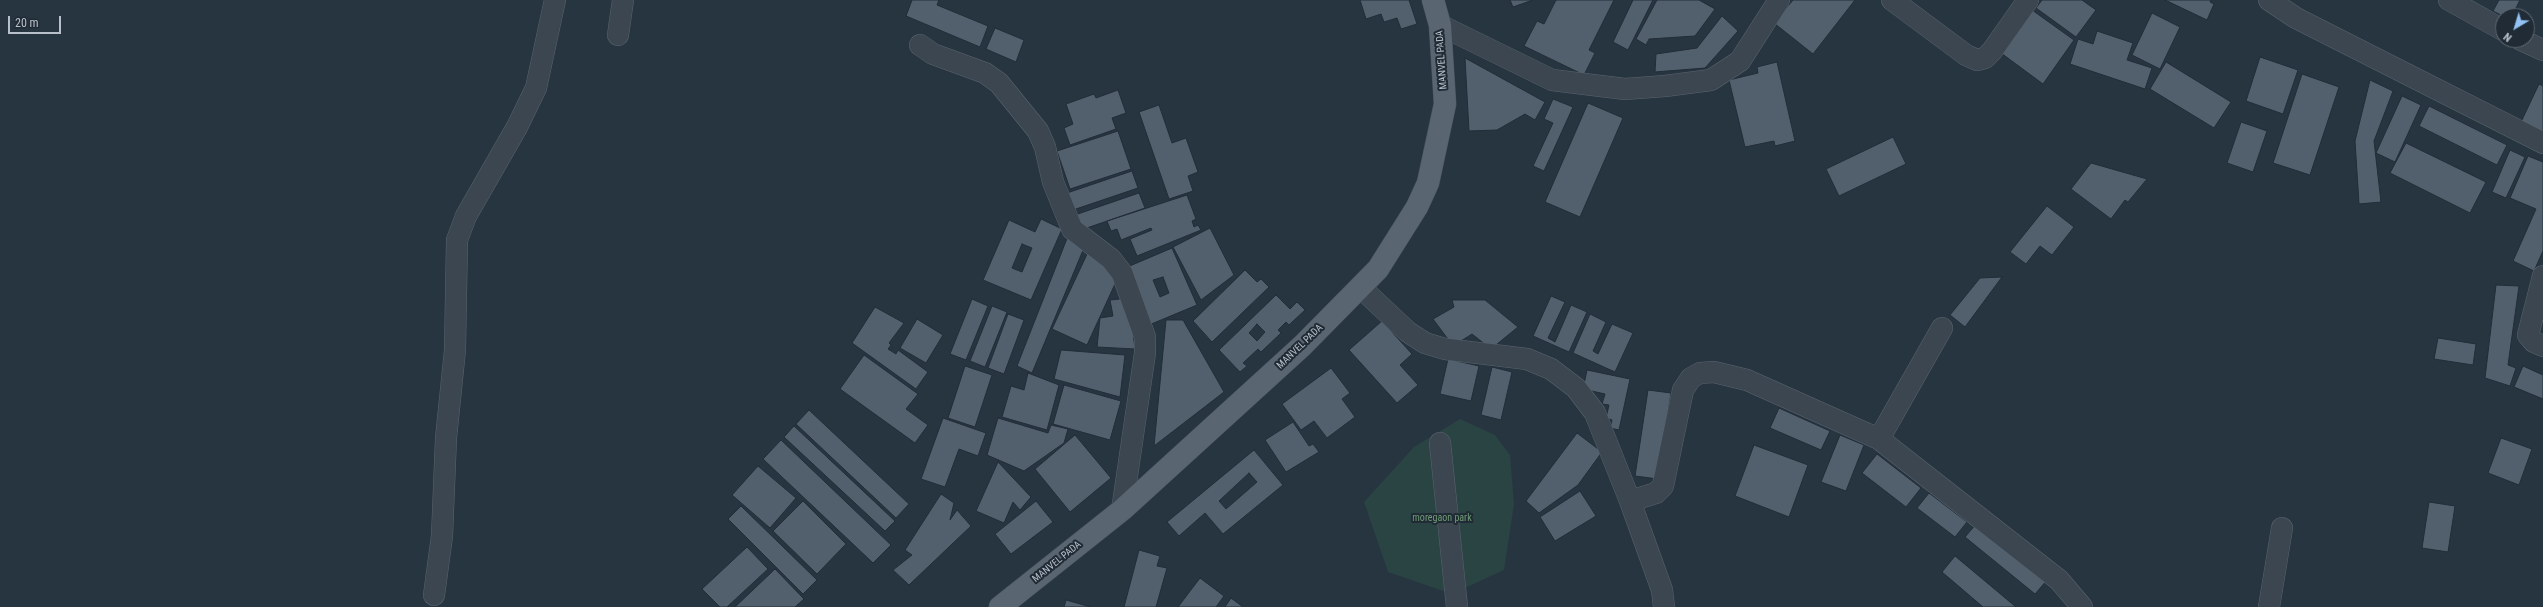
<!DOCTYPE html>
<style>
body{margin:0}
#map{position:relative;width:2543px;height:607px;overflow:hidden;background:#273541;font-family:"Roboto Condensed",sans-serif}
canvas{display:block}
.north{position:absolute;left:2495px;top:8px;width:40px;height:40px;box-sizing:border-box;background:#202b36;border:1px solid #5d6772;border-radius:50%;rotate:218deg;font-size:11px;font-weight:700;line-height:16px;text-align:center;color:#b8c1cb}
.north::after{content:'';display:block;margin:auto;width:14px;height:18px;background:#93c2f5;clip-path:polygon(50% 0,100% 100%,50% 72%,0 100%)}
.scale{position:absolute;left:8px;top:16px;width:53px;height:18px;box-sizing:border-box;border:2px solid #b8c1cb;border-top:0;padding-left:5px;font-size:12px;line-height:14px;white-space:nowrap;color:#b8c1cb;-webkit-text-stroke:3px #202b36;paint-order:stroke}
</style>
<div id="map">
<canvas width="2543" height="607"></canvas>
<div class="north">N</div>
<div class="scale">20 m</div>
</div>
<script>
const ctx = document.querySelector('canvas').getContext('2d');
ctx.lineJoin = 'round';
function fill(path, color) { ctx.fillStyle = color; ctx.fill(path, 'evenodd'); }
const toPath = rows => new Path2D(rows.map(r => 'M' + r).join(''));
function trace(path, color, width, dash) { ctx.strokeStyle = color; ctx.lineWidth = width; ctx.lineCap = dash ? 'butt' : 'round'; ctx.setLineDash(dash || []); ctx.stroke(path); }
function drawText(font, color, halo, rows, align = 'center') {
  ctx.font = font + ' "Roboto Condensed",sans-serif'; ctx.lineWidth = 4; ctx.setLineDash([]); ctx.textBaseline = 'middle'; ctx.strokeStyle = halo; ctx.fillStyle = color; for (const [text, x, y, turn = 0] of rows) {
    ctx.save(); ctx.translate(x, y); ctx.rotate((+turn || 0) * Math.PI / 180); ctx.textAlign = isNaN(turn) ? turn : align; if (halo) ctx.strokeText(text, 0, 0); ctx.fillText(text, 0, 0); ctx.restore();
  }
}
fill(toPath([
 [1460,419,1495,435,1510,455,1514,504,1504,570,1452,594,1388,572,1364,502,1414,447]
]), '#2a4343');
const building = toPath([
 [912,0,939,0,937,5,988,26,980,47,906,16,912,0],
 [1360,0,1409,0,1417,24,1401,29,1397,18,1384,22,1381,14,1366,19,1360,0],
 [1510,0,1533,0,1513,7,1510,0],
 [1556,0,1614,0,1589,50,1595,53,1584,75,1524,46,1537,21,1544,24,1556,0],
 [1633,0,1653,0,1628,50,1613,42,1633,0],
 [1657,0,1699,0,1715,9,1695,36,1649,39,1646,45,1636,39,1657,0],
 [1793,0,1855,0,1813,54,1774,23,1793,0],
 [2042,0,2082,0,2096,10,2076,37,2036,8,2042,0],
 [2165,0,2211,0,2210,2,2214,4,2207,20,2165,0],
 [2499,0,2520,0,2512,16,2503,16,2493,11,2499,0],
 [2032,10,2074,40,2043,84,2001,53,2032,10],
 [2152,13,2180,27,2160,69,2132,55,2152,13],
 [1722,16,1738,31,1705,68,1655,72,1656,54,1697,48,1722,16],
 [995,28,1024,40,1016,62,986,49,995,28],
 [2097,31,2133,43,2127,60,2152,68,2145,89,2070,64,2078,39,2093,44,2097,31],
 [2260,57,2298,70,2283,114,2246,101,2260,57],
 [1465,58,1545,102,1535,120,1525,114,1497,130,1469,131,1465,58],
 [1777,62,1795,141,1775,146,1774,141,1745,147,1729,80,1758,73,1757,67,1777,62],
 [2166,62,2231,102,2214,128,2150,89,2166,62],
 [2302,74,2339,87,2310,175,2273,163,2302,74],
 [2370,80,2393,91,2374,141,2381,202,2359,204,2355,141,2370,80],
 [2539,84,2543,86,2543,133,2521,122,2539,84],
 [1118,90,1126,113,1112,118,1116,129,1070,145,1064,128,1073,124,1066,104,1094,94,1096,98,1118,90],
 [2402,96,2421,105,2395,162,2376,153,2402,96],
 [1553,99,1573,107,1544,171,1533,166,1553,123,1544,119,1553,99],
 [1588,103,1623,118,1580,217,1545,202,1588,103],
 [1159,105,1172,143,1186,138,1198,172,1188,176,1193,191,1169,199,1139,112,1159,105],
 [2429,106,2507,145,2497,165,2419,126,2429,106],
 [2241,122,2267,131,2253,172,2227,163,2241,122],
 [1118,131,1131,169,1070,189,1057,151,1118,131],
 [1893,137,1906,164,1839,196,1826,169,1893,137],
 [2406,143,2486,182,2470,213,2390,173,2406,143],
 [2510,150,2525,157,2506,198,2492,192,2510,150],
 [2528,156,2543,162,2543,251,2534,271,2513,261,2536,209,2510,198,2528,156],
 [2091,163,2147,179,2128,202,2125,200,2111,219,2071,189,2091,163],
 [1132,171,1138,188,1070,211,1064,194,1132,171],
 [1139,193,1145,208,1078,231,1072,216,1139,193],
 [1187,195,1196,219,1192,221,1194,227,1198,225,1201,230,1137,256,1130,239,1152,230,1151,228,1121,240,1117,229,1111,231,1107,221,1187,195],
 [2047,206,2074,227,2052,255,2040,246,2026,264,2010,252,2047,206],
 [1041,219,1062,229,1031,300,983,280,1009,220,1035,232,1041,219],
 [1022,244,1032,248,1022,272,1012,268,1022,244],
 [1210,228,1234,275,1201,300,1173,247,1210,228],
 [1068,236,1086,243,1032,373,1017,366,1068,236],
 [1172,248,1197,305,1149,325,1125,268,1172,248],
 [1163,277,1169,293,1160,297,1153,280,1163,277],
 [1089,250,1103,256,1099,263,1120,273,1087,345,1052,329,1089,250],
 [1245,270,1257,282,1261,279,1269,287,1212,342,1193,321,1245,270],
 [2002,277,1965,327,1950,315,1980,278,2002,277],
 [2496,285,2519,286,2508,365,2516,368,2510,386,2485,378,2496,285],
 [1276,295,1290,309,1297,302,1305,310,1289,325,1286,322,1278,330,1281,333,1261,352,1258,349,1243,363,1247,366,1240,372,1219,350,1276,295],
 [1257,324,1265,332,1257,341,1249,333,1257,324],
 [1551,296,1565,302,1548,338,1555,342,1571,305,1587,312,1569,352,1533,336,1551,296],
 [1129,298,1135,349,1097,347,1100,318,1113,316,1110,300,1129,298],
 [972,299,988,306,966,360,950,354,972,299],
 [1452,300,1485,300,1518,327,1491,349,1472,334,1453,346,1433,319,1454,307,1452,300],
 [992,306,1007,312,985,367,970,361,992,306],
 [875,307,904,323,889,343,891,345,888,349,896,354,898,350,928,372,916,389,852,343,875,307],
 [1008,314,1024,320,1004,374,988,368,1008,314],
 [1590,314,1606,322,1593,351,1598,354,1612,324,1633,333,1615,372,1573,353,1590,314],
 [917,319,943,335,926,363,900,348,917,319],
 [1166,320,1183,320,1224,392,1154,446,1166,320],
 [1382,321,1412,354,1400,365,1418,385,1397,403,1349,350,1382,321],
 [2438,338,2476,344,2473,365,2434,359,2438,338],
 [1061,350,1125,355,1120,397,1054,379,1061,350],
 [864,355,918,394,906,409,928,425,915,443,840,389,864,355],
 [1448,359,1479,366,1471,401,1440,394,1448,359],
 [965,366,992,375,975,427,948,418,965,366],
 [2523,366,2543,375,2543,399,2514,387,2523,366],
 [1492,367,1512,372,1501,420,1481,415,1492,367],
 [1331,368,1350,393,1342,399,1355,417,1327,438,1314,421,1301,430,1282,404,1331,368],
 [1587,370,1630,379,1619,430,1610,428,1612,420,1606,418,1609,405,1602,404,1605,394,1583,389,1587,370],
 [1028,373,1059,385,1047,430,1002,417,1011,386,1024,390,1028,373],
 [1064,385,1121,401,1110,440,1053,424,1064,385],
 [1648,390,1671,393,1658,479,1635,476,1648,390],
 [1779,408,1830,431,1821,450,1770,428,1779,408],
 [809,410,909,504,896,518,796,424,809,410],
 [943,418,986,433,978,456,959,449,945,487,921,479,943,418],
 [998,418,1048,433,1051,425,1068,429,1064,443,1024,471,987,455,998,418],
 [1293,422,1309,446,1313,444,1319,452,1286,472,1265,440,1293,422],
 [794,426,895,521,885,531,784,437,794,426],
 [1577,433,1602,452,1578,485,1539,513,1526,501,1577,433],
 [1075,435,1111,478,1070,512,1035,469,1075,435],
 [1840,435,1864,445,1846,491,1821,482,1840,435],
 [2501,438,2532,449,2519,485,2488,473,2501,438],
 [781,440,891,545,873,563,763,459,781,440],
 [1754,445,1808,465,1789,517,1735,496,1754,445],
 [1254,450,1283,485,1223,534,1205,513,1179,536,1167,522,1254,450],
 [1249,473,1257,482,1226,509,1219,501,1249,473],
 [1877,454,1921,488,1906,507,1862,473,1877,454],
 [998,462,1031,497,1020,510,1013,502,1004,523,976,511,998,462],
 [758,466,796,498,770,528,732,495,758,466],
 [1580,491,1596,516,1555,541,1540,517,1580,491],
 [1929,493,1967,522,1955,537,1917,508,1929,493],
 [941,494,954,503,950,520,957,510,971,526,909,585,893,570,912,555,905,550,941,494],
 [803,501,846,544,817,574,773,531,803,501],
 [1036,501,1053,522,1011,554,995,534,1036,501],
 [2429,502,2455,506,2448,552,2422,548,2429,502],
 [741,506,817,580,803,594,728,519,741,506],
 [1978,522,2048,579,2035,594,1965,537,1978,522],
 [747,547,768,569,727,607,720,607,702,589,747,547],
 [1139,550,1160,556,1157,566,1167,568,1156,607,1124,607,1139,550],
 [1955,556,2016,607,1983,607,1942,572,1955,556],
 [775,569,804,599,795,607,735,607,775,569],
 [1200,578,1224,596,1216,607,1178,607,1200,578],
 [1231,598,1243,607,1225,607,1231,598],
 [1066,600,1091,607,1064,607,1066,600]
]);
fill(building, '#52606e');
trace(building, '#222d38', 1);
const minor = toPath([
 [1892,0,1966,55,1977,60,1985,58,1992,51,2028,0],
 [2269,0,2296,18,2543,143],
 [2449,0,2503,30],
 [1440,25,1552,80,1625,89,1665,86,1711,80,1740,61,1779,0],
 [618,35,623,0],
 [2521,40,2543,50],
 [920,45,933,54,985,73,999,83,1038,131,1045,147,1053,182,1072,229,1111,259,1122,273,1145,337,1145,353,1122,510],
 [2543,276,2528,335,2534,342,2543,346],
 [1360,287,1408,332,1425,343,1445,349,1527,359,1551,369,1576,388,1595,413,1630,501,1656,493,1663,486,1683,390,1691,378,1700,373,1714,372,1747,380,1879,439,2059,580,2082,607],
 [1879,439,1942,328],
 [1440,443,1457,607],
 [1630,501,1662,590,1664,607],
 [434,595,442,536,446,438,455,350,457,240,466,216,517,127,536,88,555,0],
 [2269,607,2282,528]
]);
const major = toPath([
 [1000,607,1122,510,1302,346,1378,269,1417,207,1428,183,1445,104,1440,25,1433,0]
]);
trace(minor, '#59646e', 22);
trace(major, '#48525d', 23);
trace(minor, '#3b4651', 21);
trace(major, '#596571', 22);
drawText('10px', '#b8c1cb', '#202b36', [
 ["MANVEL PADA",1442,60,-94],
 ["MANVEL PADA",1300,347,-44],
 ["MANVEL PADA",1057,562,-39]
]);
drawText('10px', '#709b76', '#202b36', [
 ["moregaon park",1442,518]
]);
</script>
